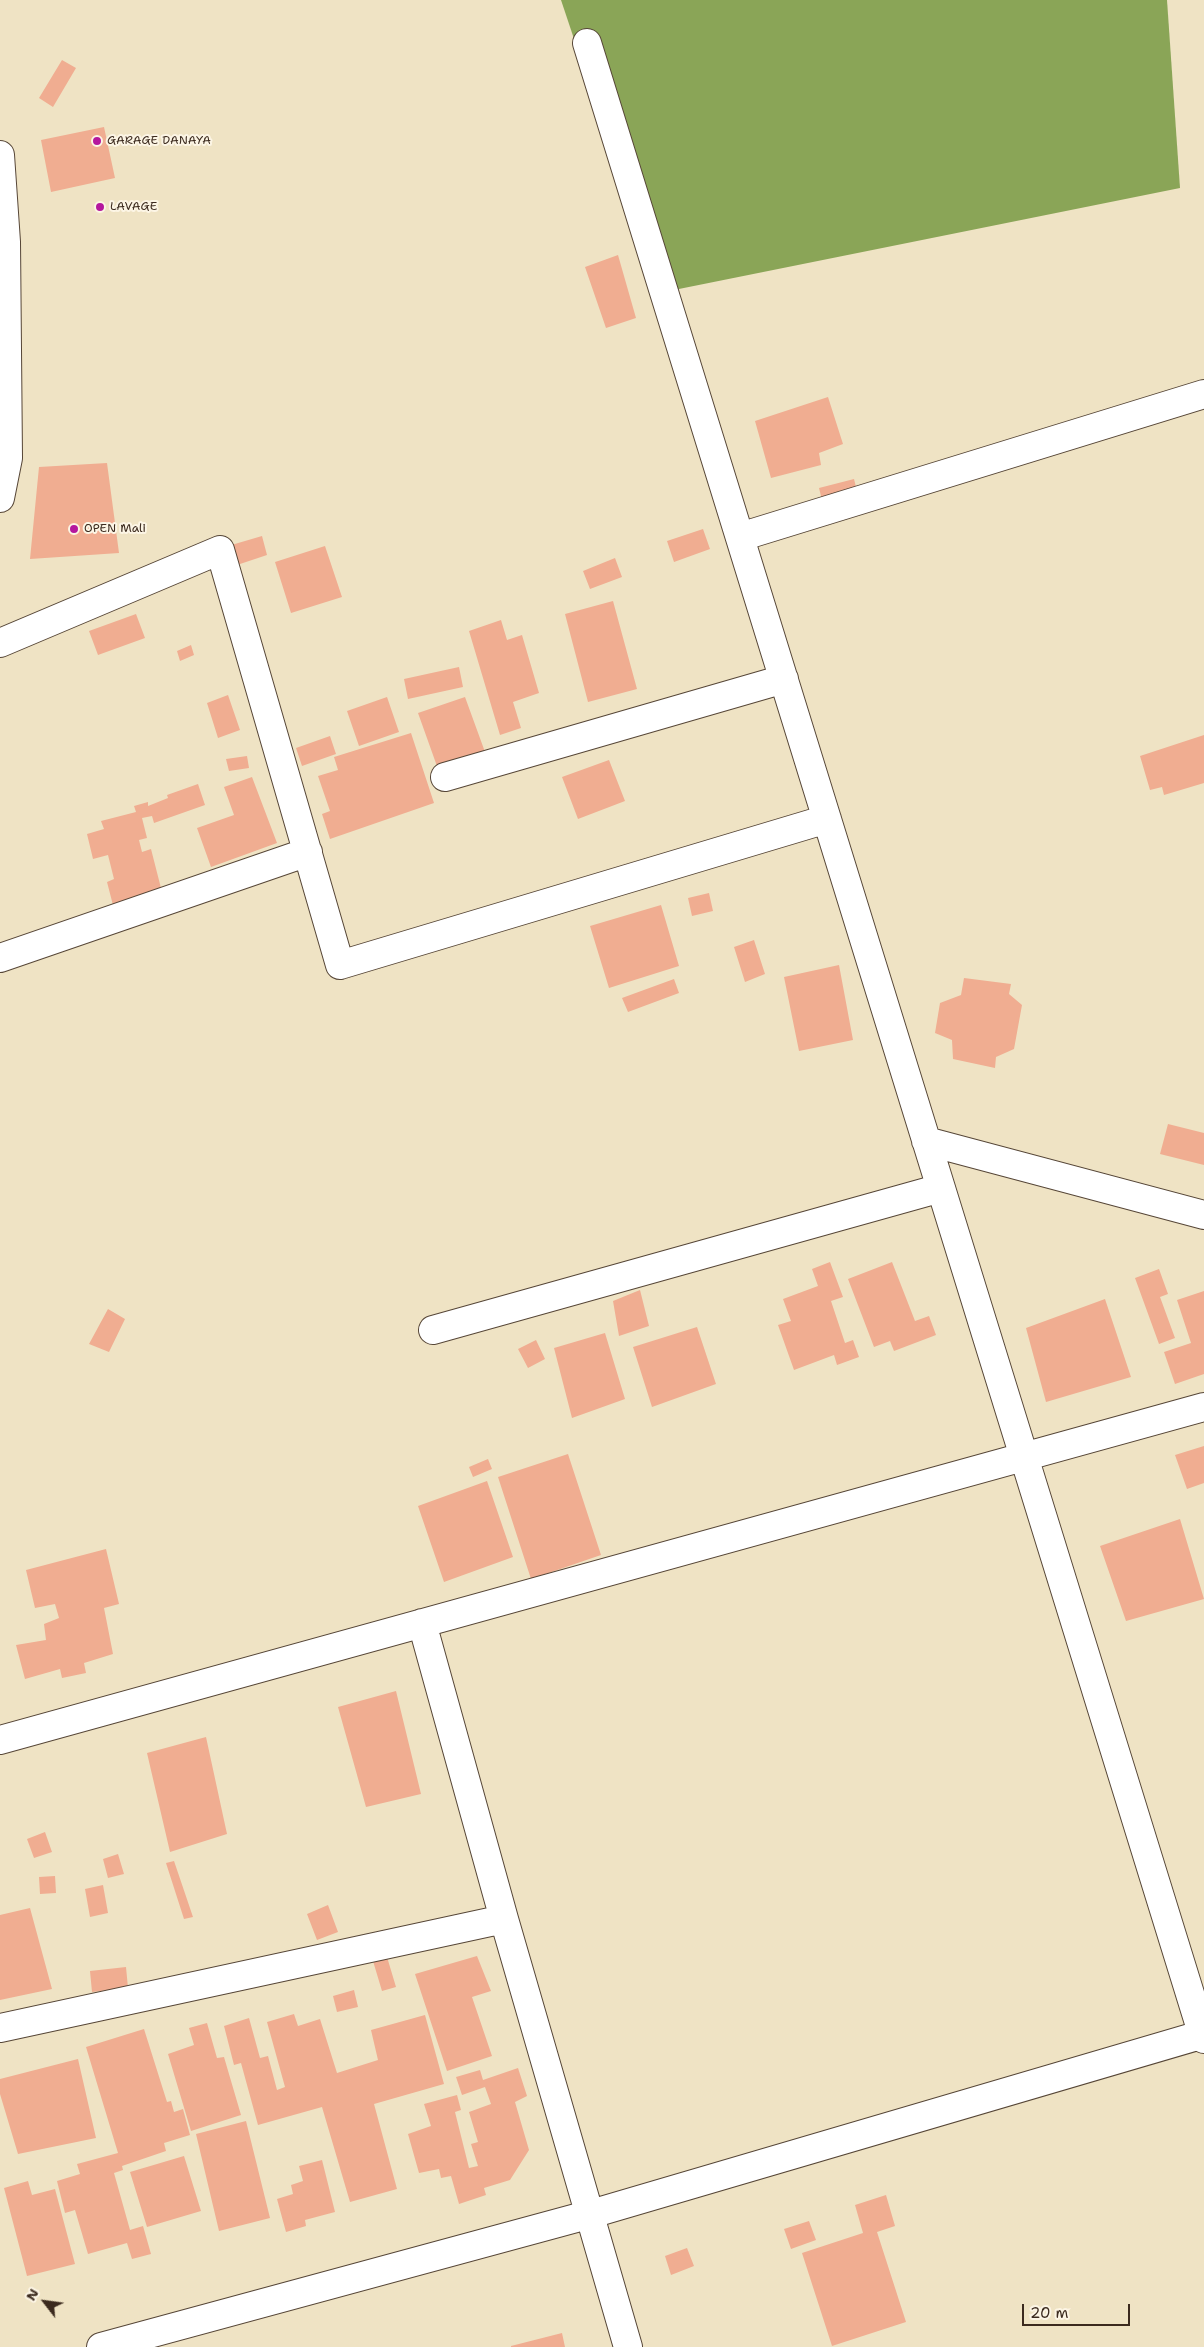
<!DOCTYPE html>
<style>
body{margin:0}
#map{position:relative;width:1204px;height:2347px;overflow:hidden;background:#efe3c4;font-family:"Shantell Sans",sans-serif}
canvas{display:block}
.north{position:absolute;left:20px;top:2277px;width:50px;height:50px;-webkit-text-stroke:4px #fcf5e5;paint-order:stroke;rotate:300deg;font-size:14px;font-weight:700;line-height:20px;text-align:center;color:#3b2a1e}
.north::after{content:'';display:block;margin:auto;width:18px;height:22px;background:#3b2a1e;clip-path:polygon(50% 0,100% 100%,50% 72%,0 100%)}
.scale{position:absolute;left:1022px;top:2304px;width:108px;height:22px;box-sizing:border-box;border:2px solid #3b2a1e;border-top:0;padding-left:6px;font-size:15px;line-height:18px;white-space:nowrap;color:#3b2a1e;-webkit-text-stroke:4px #fcf5e5;paint-order:stroke}
</style>
<div id="map">
<canvas width="1204" height="2347"></canvas>
<div class="north">N</div>
<div class="scale">20 m</div>
</div>
<script>
const ctx = document.querySelector('canvas').getContext('2d');
ctx.lineJoin = 'round';
function fill(path, color) { ctx.fillStyle = color; ctx.fill(path, 'evenodd'); }
const toPath = rows => new Path2D(rows.map(r => 'M' + r).join(''));
function trace(path, color, width, dash) { ctx.strokeStyle = color; ctx.lineWidth = width; ctx.lineCap = dash ? 'butt' : 'round'; ctx.setLineDash(dash || []); ctx.stroke(path); }
function drawText(font, color, halo, rows, align = 'center') {
  ctx.font = font + ' "Shantell Sans",sans-serif'; ctx.lineWidth = 4; ctx.setLineDash([]); ctx.textBaseline = 'middle'; ctx.strokeStyle = halo; ctx.fillStyle = color; for (const [text, x, y, turn = 0] of rows) {
    ctx.save(); ctx.translate(x, y); ctx.rotate((+turn || 0) * Math.PI / 180); ctx.textAlign = isNaN(turn) ? turn : align; if (halo) ctx.strokeText(text, 0, 0); ctx.fillText(text, 0, 0); ctx.restore();
  }
}
fill(toPath([
 [561,0,1167,0,1180,188,659,293]
]), '#8aa557');
fill(toPath([
 [62,60,76,68,53,107,39,98],
 [104,127,115,178,51,192,41,140],
 [618,255,636,318,606,328,585,267],
 [828,397,843,444,819,453,821,465,771,478,755,421],
 [107,463,119,553,30,559,39,467],
 [854,479,858,495,823,504,819,488],
 [703,529,710,549,674,562,667,541],
 [262,536,267,555,234,566,228,546],
 [325,546,342,597,291,613,275,562],
 [615,558,622,577,590,589,583,571],
 [613,601,637,689,588,702,565,614],
 [136,614,145,638,98,655,89,631],
 [501,620,507,640,522,635,539,693,513,702,521,728,500,735,469,631],
 [191,645,194,655,180,661,177,651],
 [459,667,463,687,408,699,404,679],
 [228,695,240,730,218,738,207,703],
 [387,697,399,732,359,746,347,711],
 [465,697,485,752,438,769,418,713],
 [411,733,434,803,330,839,322,814,330,811,318,776,338,770,334,757],
 [1204,735,1204,783,1164,795,1162,787,1150,790,1140,756],
 [330,736,336,754,302,766,296,748],
 [247,756,249,768,229,771,226,759],
 [609,760,625,801,578,819,562,777],
 [252,777,277,843,211,867,197,828,234,815,224,787],
 [198,784,205,805,154,823,152,816,142,818,147,838,139,840,142,852,151,849,163,896,114,909,107,882,114,879,108,855,93,859,87,834,104,829,101,821,136,812,134,806,148,802,148,806,168,798,167,795],
 [709,893,713,911,692,916,688,898],
 [661,905,679,966,609,988,590,926],
 [754,940,765,974,745,982,734,947],
 [839,965,853,1040,799,1051,784,977],
 [964,978,1011,984,1009,994,1022,1005,1014,1049,996,1057,995,1068,953,1059,952,1040,935,1033,940,1003,961,995],
 [674,979,679,993,628,1012,622,998],
 [1168,1124,1204,1133,1204,1165,1160,1154],
 [830,1262,843,1297,831,1301,845,1343,853,1340,859,1357,837,1365,834,1355,794,1370,778,1325,791,1321,783,1299,818,1286,812,1269],
 [892,1262,915,1321,929,1316,936,1335,894,1351,890,1341,874,1347,848,1279],
 [1159,1269,1168,1294,1160,1297,1175,1338,1159,1344,1135,1278],
 [640,1290,649,1326,619,1336,613,1301],
 [1204,1291,1204,1374,1175,1384,1164,1352,1191,1343,1177,1300],
 [1105,1299,1131,1377,1046,1402,1026,1328],
 [108,1309,125,1319,109,1352,89,1344],
 [697,1327,716,1384,652,1407,633,1347],
 [605,1333,625,1399,572,1418,554,1348],
 [536,1340,545,1359,528,1368,518,1349],
 [1204,1446,1204,1483,1187,1489,1175,1455],
 [568,1454,601,1555,531,1579,498,1477],
 [488,1459,492,1469,473,1477,469,1467],
 [487,1481,513,1557,444,1582,418,1506],
 [1180,1519,1204,1599,1126,1621,1100,1546],
 [106,1549,119,1604,104,1608,113,1654,84,1663,86,1673,62,1678,60,1669,25,1679,16,1645,46,1640,44,1624,59,1618,55,1604,35,1608,26,1570],
 [396,1691,421,1794,366,1807,338,1707],
 [206,1737,227,1834,170,1852,147,1753],
 [45,1832,52,1852,34,1858,27,1839],
 [118,1854,124,1874,108,1878,103,1859],
 [174,1861,193,1917,184,1919,166,1863],
 [55,1876,56,1893,40,1894,39,1877],
 [103,1885,108,1913,90,1917,85,1889],
 [328,1905,338,1932,317,1940,307,1914],
 [30,1908,52,1989,0,2000,0,1915],
 [477,1956,491,1991,472,1997,492,2056,447,2071,415,1974],
 [387,1957,396,1987,382,1991,373,1961],
 [126,1967,128,1988,92,1992,90,1971],
 [354,1990,358,2007,337,2012,333,1996],
 [294,2014,298,2026,320,2019,337,2073,378,2060,371,2030,425,2015,444,2084,374,2104,397,2189,350,2202,322,2107,258,2125,241,2063,234,2065,224,2026,249,2018,260,2058,268,2056,277,2090,285,2087,267,2022],
 [207,2023,217,2058,224,2057,241,2115,191,2131,168,2054,194,2045,189,2028],
 [144,2029,167,2102,171,2101,174,2112,183,2109,190,2135,164,2143,166,2151,122,2166,123,2170,114,2173,130,2230,143,2226,151,2254,132,2259,127,2243,88,2254,75,2210,65,2213,57,2181,80,2174,77,2164,118,2153,86,2047],
 [78,2059,96,2138,18,2154,0,2094,0,2079],
 [518,2068,527,2096,515,2102,529,2150,510,2180,484,2188,486,2195,459,2204,451,2176,441,2178,439,2169,419,2173,408,2134,431,2126,424,2104,457,2095,461,2110,455,2112,469,2168,478,2166,471,2144,478,2142,469,2112,491,2104,485,2087,462,2095,456,2077,480,2070,483,2080],
 [246,2121,270,2218,219,2231,196,2134],
 [184,2156,201,2211,147,2227,130,2172],
 [322,2160,335,2212,305,2220,306,2226,286,2232,277,2199,293,2194,291,2185,303,2181,299,2166],
 [28,2181,32,2195,55,2189,75,2264,27,2276,4,2188],
 [886,2195,895,2226,877,2232,906,2322,832,2346,802,2253,863,2233,855,2205],
 [809,2221,816,2240,791,2249,784,2229],
 [687,2248,694,2266,671,2275,665,2256],
 [562,2333,565,2347,511,2347,511,2346]
]), '#f0ad91');
const street = toPath([
 [587,43,1204,2039],
 [740,537,1204,394],
 [0,643,220,550,340,965,827,819],
 [445,777,784,679],
 [0,958,308,852],
 [926,1141,1204,1215],
 [433,1330,941,1188],
 [422,1623,504,1919,628,2347],
 [0,1740,1204,1407],
 [0,2028,504,1919],
 [101,2347,591,2214,1204,2034]
]);
const secondary = toPath([
 [0,155,6,242,8,458,0,498]
]);
trace(street, '#564637', 30);
trace(secondary, '#564637', 30);
trace(street, '#fff', 28);
trace(secondary, '#fff', 28);
for (const [x, y, r, color] of [
 [97,141,5,"#b5179e"],
 [100,207,5,"#b5179e"],
 [74,529,5,"#b5179e"]
]) { const dot = new Path2D(); dot.arc(x, y, r, 0, 2 * Math.PI); ctx.fillStyle = color; ctx.fill(dot); trace(dot, '#fcf5e5', 2); }
drawText('12px', '#3b2a1e', '#fcf5e5', [
 ["GARAGE DANAYA",107,141],
 ["LAVAGE",110,207],
 ["OPEN Mali",84,529]
], 'left');
</script>
